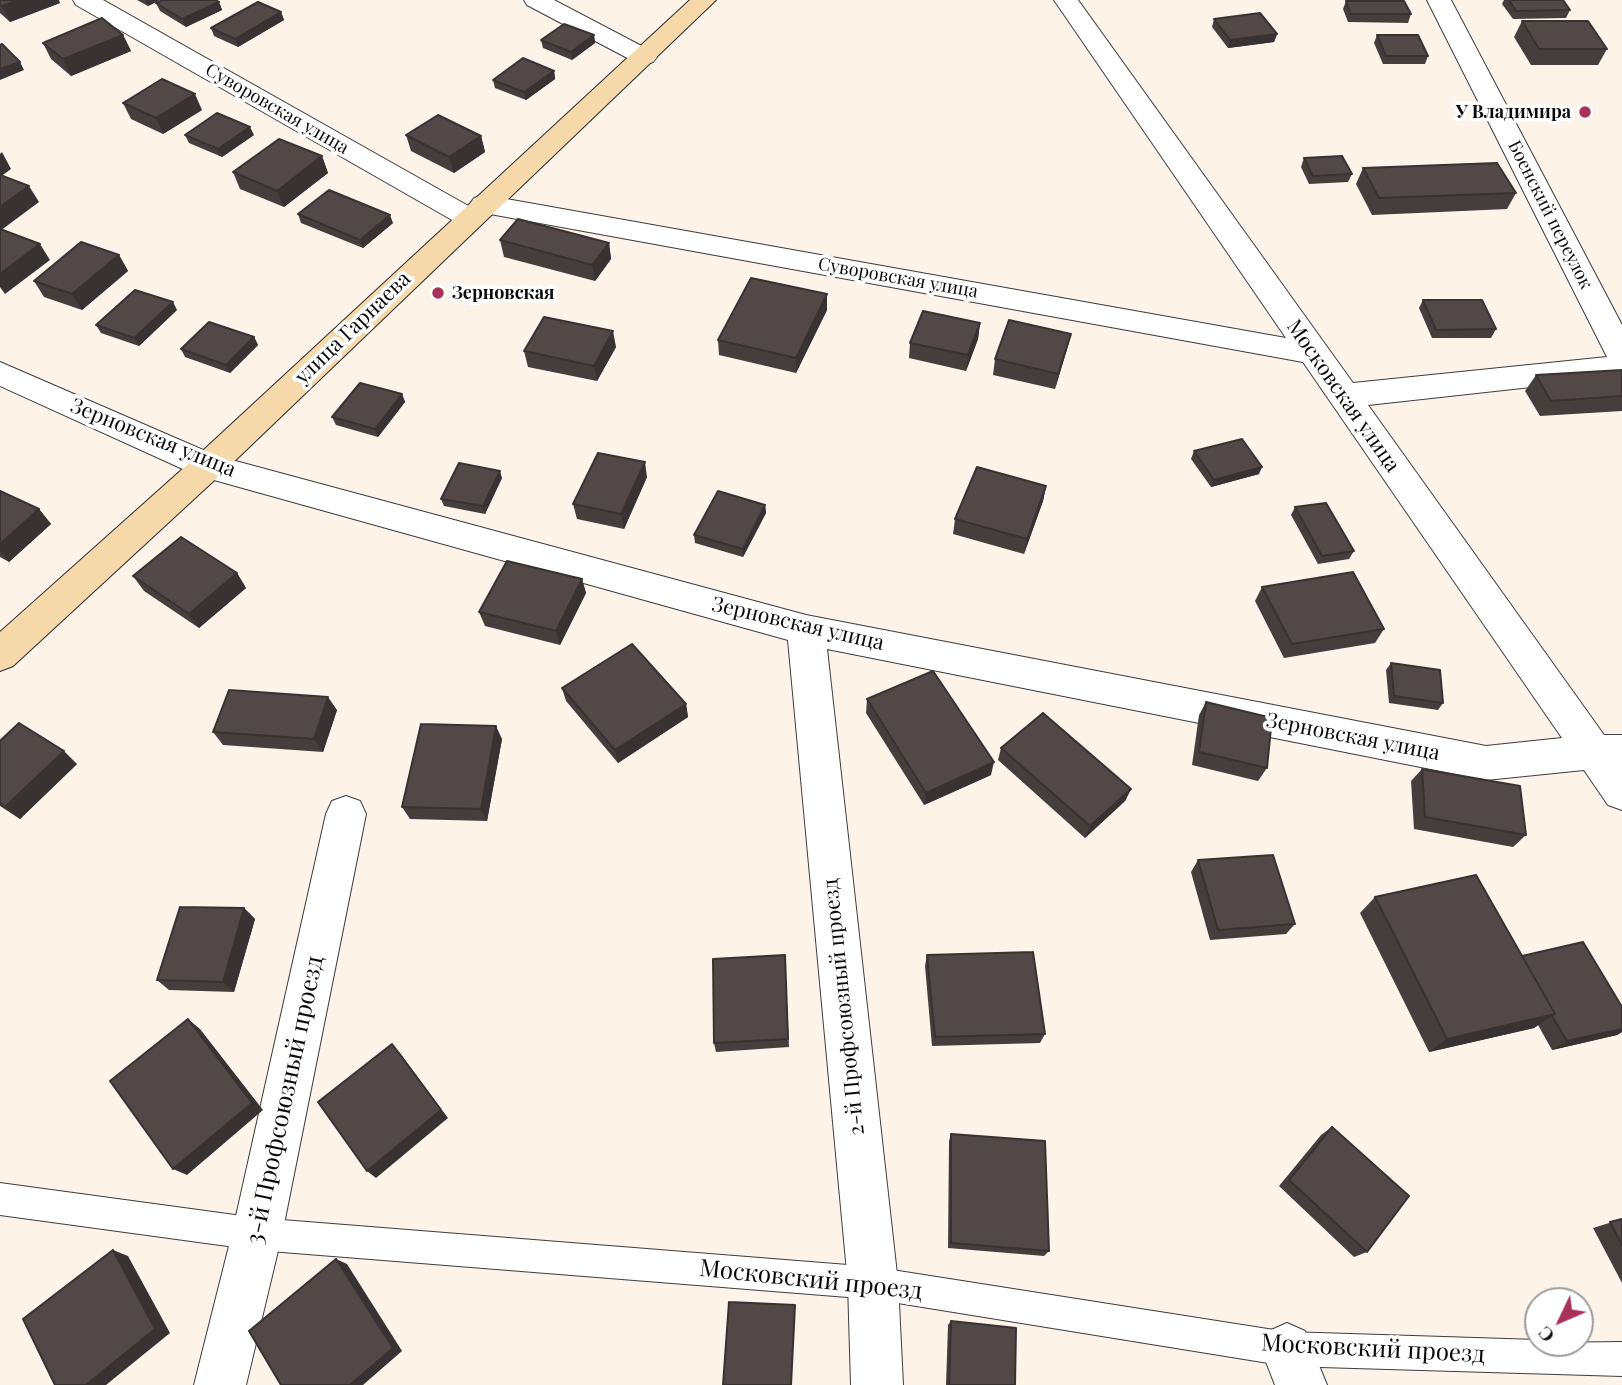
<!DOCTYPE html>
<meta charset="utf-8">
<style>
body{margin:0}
#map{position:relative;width:1622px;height:1385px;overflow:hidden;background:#fdf3e8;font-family:"Playfair Display",serif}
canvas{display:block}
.north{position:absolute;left:1524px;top:1287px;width:70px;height:70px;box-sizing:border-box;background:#fff;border:2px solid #9d9d9d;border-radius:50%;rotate:226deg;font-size:19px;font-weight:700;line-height:28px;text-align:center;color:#0a0a0a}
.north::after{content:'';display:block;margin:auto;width:24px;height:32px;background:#a93258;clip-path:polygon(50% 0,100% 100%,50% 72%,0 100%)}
</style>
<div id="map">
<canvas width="1622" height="1385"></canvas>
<div class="north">С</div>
</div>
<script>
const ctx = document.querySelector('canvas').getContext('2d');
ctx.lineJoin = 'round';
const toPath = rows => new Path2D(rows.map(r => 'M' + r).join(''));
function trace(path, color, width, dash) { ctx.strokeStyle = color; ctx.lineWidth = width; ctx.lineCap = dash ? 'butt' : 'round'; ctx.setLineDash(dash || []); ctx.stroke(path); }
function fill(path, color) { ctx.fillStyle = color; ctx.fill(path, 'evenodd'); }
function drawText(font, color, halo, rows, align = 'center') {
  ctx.font = font + ' "Playfair Display",serif'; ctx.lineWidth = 7; ctx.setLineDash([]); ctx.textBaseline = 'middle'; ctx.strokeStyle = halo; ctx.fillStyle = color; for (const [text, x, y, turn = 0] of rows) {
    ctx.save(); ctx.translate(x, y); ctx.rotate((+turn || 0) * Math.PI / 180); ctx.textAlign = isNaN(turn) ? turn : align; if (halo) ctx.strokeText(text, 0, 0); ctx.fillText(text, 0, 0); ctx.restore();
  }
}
const lane = toPath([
 [0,1183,257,1218,873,1267,1287,1332,1538,1340,1538,1343,1622,1342,1622,1376,1287,1366,873,1299,257,1250,0,1215,0,1183]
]);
const street = toPath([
 [73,0,103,0,472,208,470,204,474,198,484,195,1286,338,1054,0,1078,0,1353,383,1607,357,1427,0,1451,0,1622,325,1622,377,1368,405,1604,735,1622,735,1622,810,1608,805,1584,770,1486,780,827,649,898,1283,903,1385,851,1385,848,1283,788,640,196,475,0,386,0,362,217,456,806,615,1486,746,1562,738,1303,362,479,212,483,218,479,224,469,227,459,224,76,5,73,0],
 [524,0,554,0,653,52,657,57,653,62,644,65,635,62,527,5,524,0],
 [346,796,360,801,366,814,282,1234,246,1385,194,1385,232,1234,326,814,332,801,346,796],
 [1287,1323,1305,1331,1327,1385,1275,1385,1261,1349,1269,1331,1287,1323]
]);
const secondary = toPath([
 [690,0,716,0,220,475,13,666,0,671,0,632,196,457,690,0]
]);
trace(lane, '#3d3d3d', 2);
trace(street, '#3d3d3d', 2);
trace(secondary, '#2c2c2c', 2);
fill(lane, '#fff');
fill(street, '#fff');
fill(secondary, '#f6d9aa');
fill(toPath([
 [0,0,60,3,10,22,0,13],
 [137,0,160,0,148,6],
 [1504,0,1563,0,1570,10,1566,18,1513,19,1502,4],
 [1346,1,1411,14,1408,23,1348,22,1343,9],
 [219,2,222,10,186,27,160,11,156,3],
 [281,12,284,20,238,47,214,36,211,28],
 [1214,19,1277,34,1274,42,1228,48,1212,27],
 [1522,21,1607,49,1598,65,1531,65,1514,37],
 [123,35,131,51,71,76,51,59,43,43],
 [594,35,595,43,572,60,543,48,541,40],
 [1377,35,1428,56,1425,64,1383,64,1374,43],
 [554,71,555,79,526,100,495,88,493,80],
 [123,103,202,110,163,134,131,119],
 [185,135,254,135,222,157,189,143],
 [406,135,481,136,485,152,454,173,411,151],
 [322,156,328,173,284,207,240,189,233,172],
 [1304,158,1352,174,1348,182,1309,184,1301,167],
 [1363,168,1516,193,1507,209,1372,215,1356,184],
 [298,214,393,223,363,248,301,223],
 [500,240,609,243,611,259,595,281,504,257],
 [119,255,128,271,82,310,44,297,34,281],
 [827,294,827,310,796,373,719,355,718,340],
 [1423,300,1496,329,1491,338,1432,338,1419,308],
 [177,310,139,346,101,333,96,325],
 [980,323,978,339,966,371,909,358,910,343],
 [254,337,258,345,230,373,185,357,181,349],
 [616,347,597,381,528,367,524,351],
 [1067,349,1055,389,993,375,995,359],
 [1622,370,1622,411,1540,416,1525,391,1536,375],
 [402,394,405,402,378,437,336,425,332,417],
 [1194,451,1259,474,1211,487,1191,459],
 [647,477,624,529,577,519,573,504],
 [502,478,485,514,444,506,441,499],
 [1046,486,1043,501,1024,554,953,534,955,519],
 [0,491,39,509,51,524,9,562,0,557],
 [765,505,766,513,743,557,695,543,694,535],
 [1295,507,1354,551,1349,559,1318,564,1291,515],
 [237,573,246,588,199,628,144,591,133,576],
 [582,579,586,593,560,645,485,626,479,612],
 [1262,587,1384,629,1375,643,1284,658,1255,601],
 [1391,663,1443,703,1438,710,1389,703,1386,670],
 [562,688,686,704,688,717,618,763,566,701],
 [867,699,991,775,924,805,866,713],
 [1206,702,1267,768,1258,781,1192,765,1199,715],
 [337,710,323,752,223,745,213,732],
 [502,739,487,821,410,819,402,807],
 [0,741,77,764,20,819,0,806],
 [1001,748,1131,789,1125,801,1085,838,998,760],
 [1422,769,1526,835,1513,847,1414,829,1411,781],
 [1198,860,1295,924,1286,934,1210,940,1191,872],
 [1375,897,1522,956,1622,1007,1622,1032,1617,1035,1552,1050,1538,1025,1534,1028,1429,1052,1360,913],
 [244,908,255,919,234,992,169,990,157,980],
 [785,955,789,1047,716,1052,714,1043],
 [927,955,1045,1034,1040,1043,932,1046,925,966],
 [1332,1127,1367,1252,1354,1257,1279,1186,1321,1135],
 [951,1134,1049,1251,1044,1256,948,1248,949,1141],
 [1622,1219,1622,1283,1593,1228],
 [951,1321,1015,1385,946,1385,948,1325]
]), '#463e3d');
fill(toPath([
 [18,0,59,0,60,3,10,22,2,6],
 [145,0,160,0,148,6],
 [219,2,222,10,186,27,182,19],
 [281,12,284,20,238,47,235,39],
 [1277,34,1274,42,1228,48,1230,40],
 [123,35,131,51,71,76,63,59],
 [594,35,595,43,572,60,571,52],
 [20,62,24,70,0,80,0,69],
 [554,71,555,79,526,100,524,92],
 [195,94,202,110,163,134,156,118],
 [250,127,254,135,222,157,218,149],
 [481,136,485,152,454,173,449,157],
 [2,152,11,169,0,177,0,154],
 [322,156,328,173,284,207,277,191],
 [29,186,39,202,0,231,0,207],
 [390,215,393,223,363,248,360,240],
 [609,243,611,259,595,281,592,265],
 [40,244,50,260,5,294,0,287,0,274],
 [119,255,128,271,82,310,72,294],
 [827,294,827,310,796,373,796,358],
 [173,302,177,310,139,346,134,338],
 [980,323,978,339,966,371,968,355],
 [613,331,616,347,597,381,594,366],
 [1071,334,1067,349,1055,389,1058,374],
 [254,337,258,345,230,373,226,365],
 [402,394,405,402,378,437,375,429],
 [645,462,647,477,624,529,621,514],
 [1262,467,1259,474,1211,487,1214,480],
 [500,471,502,478,485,514,483,506],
 [1046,486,1043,501,1024,554,1027,539],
 [765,505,766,513,743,557,743,549],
 [39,509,51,524,9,562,0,551,0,544],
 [237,573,246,588,199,628,189,614],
 [582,579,586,593,560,645,556,631],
 [328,697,337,710,323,752,314,739],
 [686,704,688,717,618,763,615,750],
 [496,726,502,739,487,821,481,809],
 [64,751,77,764,20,819,5,807],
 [994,762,991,775,924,805,926,793],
 [1131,789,1125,801,1085,838,1090,826],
 [244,908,255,919,234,992,223,982],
 [1555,1014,1534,1028,1429,1052,1447,1039],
 [188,1019,200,1029,263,1110,187,1175,173,1169],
 [1622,1029,1622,1032,1617,1035,1552,1050,1567,1041],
 [392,1044,400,1053,448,1118,376,1178,367,1171],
 [113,1250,128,1256,170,1333,106,1385,86,1385],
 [336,1259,347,1264,402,1351,363,1385,350,1385]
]), '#393232');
const building = toPath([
 [0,0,18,0,2,6,0,5,0,0],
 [163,0,216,0,219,2,182,19,156,3,163,0],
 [1509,0,1563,0,1570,10,1516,11,1509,0],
 [1346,1,1404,1,1411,14,1351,14,1346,1],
 [258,2,281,12,235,39,211,28,258,2],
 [1260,13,1277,34,1230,40,1214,19,1260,13],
 [102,18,123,35,63,59,43,43,102,18],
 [1522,21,1588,21,1607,49,1539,49,1522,21],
 [564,24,594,35,571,52,541,40,564,24],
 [1377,35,1418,35,1428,56,1386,56,1377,35],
 [2,44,20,62,0,69,0,45,2,44],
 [523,58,554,71,524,92,493,80,523,58],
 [162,79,195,94,156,118,123,103,162,79],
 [217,113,250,127,218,149,185,135,217,113],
 [438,115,481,136,449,157,406,135,438,115],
 [279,139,322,156,277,191,233,172,279,139],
 [1342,156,1352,174,1313,176,1304,158,1342,156],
 [1497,163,1516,193,1379,198,1363,168,1497,163],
 [0,175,29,186,0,207,0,175],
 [329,190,390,215,360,240,298,214,329,190],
 [518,219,609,243,592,265,500,240,518,219],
 [0,229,40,244,0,274,0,229],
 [81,242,119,255,72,294,34,281,81,242],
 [751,278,827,294,796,358,718,340,751,278],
 [135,290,173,302,134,338,96,325,135,290],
 [1423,300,1482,300,1496,329,1436,330,1423,300],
 [923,311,980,323,968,355,910,343,923,311],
 [544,317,613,331,594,366,524,351,544,317],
 [1009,320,1071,334,1058,374,995,359,1009,320],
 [209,322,254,337,226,365,181,349,209,322],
 [1622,370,1622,396,1551,401,1536,375,1622,370],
 [360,383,402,394,375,429,332,417,360,383],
 [1242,439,1262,467,1214,480,1194,451,1242,439],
 [598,453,645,462,621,514,573,504,598,453],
 [459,463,500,471,483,506,441,499,459,463],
 [977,467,1046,486,1027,539,955,519,977,467],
 [0,491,39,509,0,544,0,491],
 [718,491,765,505,743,549,694,535,718,491],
 [1326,503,1354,551,1322,556,1295,507,1326,503],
 [181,537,237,573,189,614,133,576,181,537],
 [507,561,582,579,556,631,479,612,507,561],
 [1353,572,1384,629,1292,644,1262,587,1353,572],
 [632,644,686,704,615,750,562,688,632,644],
 [1391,663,1440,670,1443,703,1394,696,1391,663],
 [933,671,994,762,926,793,867,699,933,671],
 [229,690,328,697,314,739,213,732,229,690],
 [1206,702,1272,718,1267,768,1199,752,1206,702],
 [1043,713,1131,789,1090,826,1001,748,1043,713],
 [19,723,64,751,5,807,0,803,0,741,19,723],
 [421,724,496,726,481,809,402,807,421,724],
 [1422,769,1520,786,1526,835,1425,817,1422,769],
 [1273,855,1295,924,1218,930,1198,860,1273,855],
 [1476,875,1555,1014,1447,1039,1375,897,1476,875],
 [180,907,244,908,223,982,157,980,180,907],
 [1583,942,1622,1007,1622,1029,1567,1041,1552,1016,1555,1014,1522,956,1583,942],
 [1033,952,1045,1034,935,1037,927,955,1033,952],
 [785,955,788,1039,714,1043,713,959,785,955],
 [188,1019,252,1103,173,1169,110,1081,188,1019],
 [392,1044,441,1110,367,1171,318,1102,392,1044],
 [1332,1127,1409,1196,1367,1252,1289,1180,1332,1127],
 [951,1134,1045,1141,1049,1251,951,1243,951,1134],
 [1622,1219,1622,1245,1610,1222,1622,1219],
 [113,1250,155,1329,86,1385,55,1385,23,1319,113,1250],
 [336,1259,393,1348,350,1385,281,1385,249,1331,336,1259],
 [729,1302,795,1305,791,1385,723,1385,729,1302],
 [951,1321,1016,1328,1015,1385,949,1385,951,1321]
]);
fill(building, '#514847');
trace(building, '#393232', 2);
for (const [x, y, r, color] of [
 [1585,112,7,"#a93258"],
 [438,293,7,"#a93258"]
]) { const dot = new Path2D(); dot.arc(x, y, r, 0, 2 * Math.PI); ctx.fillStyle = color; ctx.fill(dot); trace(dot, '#fff', 2.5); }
drawText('18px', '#0a0a0a', '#fff', [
 ["Суворовская улица",277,109,30],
 ["Боенский переулок",1550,215,63],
 ["Суворовская улица",898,278,10]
]);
drawText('bold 18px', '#0a0a0a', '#fff', [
 ["У Владимира",1571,112],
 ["Зерновская",452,293,"left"]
], 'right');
drawText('21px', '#0a0a0a', '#fff', [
 ["улица Гарнаева",353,328,-44],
 ["Московская улица",1343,396,55],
 ["Зерновская улица",153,438,22],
 ["Зерновская улица",798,624,13],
 ["Зерновская улица",1353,737,11],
 ["2-й Профсоюзный проезд",844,1007,-96]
]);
drawText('24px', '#0a0a0a', '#fff', [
 ["3-й Профсоюзный проезд",285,1100,-78],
 ["Московский проезд",811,1280,6],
 ["Московский проезд",1373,1349,3]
]);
</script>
